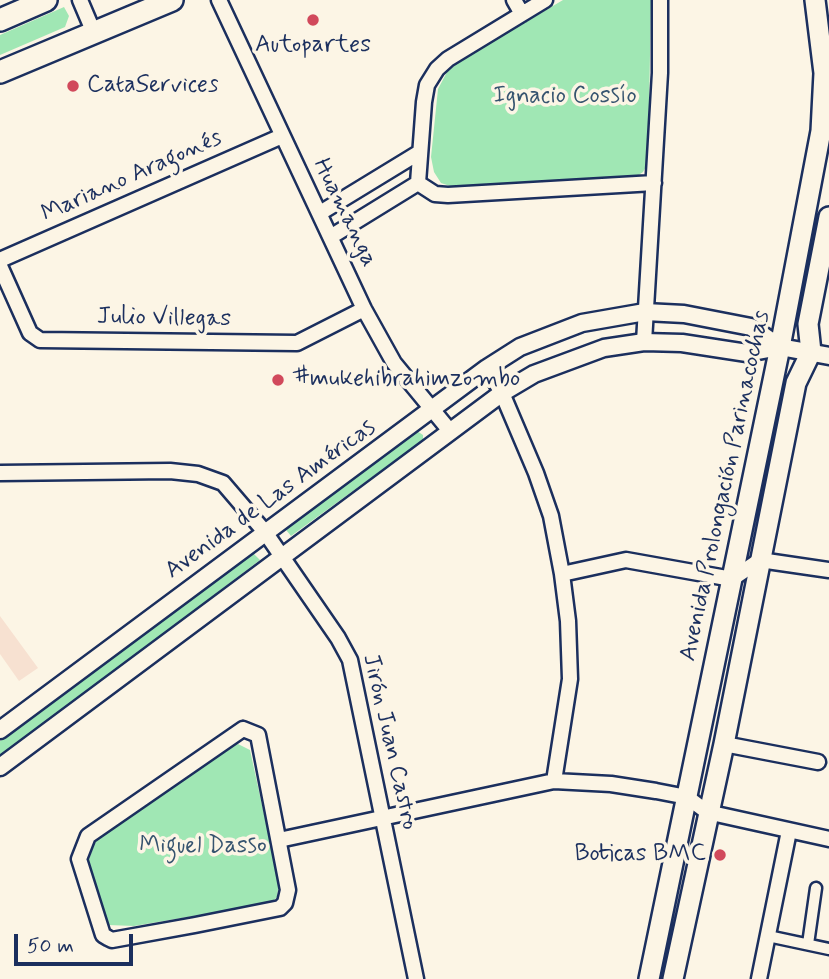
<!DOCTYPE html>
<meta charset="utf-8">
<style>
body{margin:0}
#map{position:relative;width:829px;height:979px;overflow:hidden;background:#fcf5e5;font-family:Mynerve,sans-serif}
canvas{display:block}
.scale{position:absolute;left:14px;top:934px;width:119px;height:32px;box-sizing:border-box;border:4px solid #1b2f5e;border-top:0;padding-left:9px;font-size:21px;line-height:24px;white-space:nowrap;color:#1b2f5e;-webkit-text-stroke:5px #fcf5e5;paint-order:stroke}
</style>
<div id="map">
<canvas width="829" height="979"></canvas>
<div class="scale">50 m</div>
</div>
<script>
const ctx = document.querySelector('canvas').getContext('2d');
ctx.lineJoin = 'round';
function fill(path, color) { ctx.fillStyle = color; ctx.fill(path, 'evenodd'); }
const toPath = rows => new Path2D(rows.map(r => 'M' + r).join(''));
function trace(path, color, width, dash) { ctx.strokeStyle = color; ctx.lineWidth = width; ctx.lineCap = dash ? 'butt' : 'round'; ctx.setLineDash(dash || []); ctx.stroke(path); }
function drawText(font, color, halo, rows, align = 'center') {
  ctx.font = font + ' Mynerve,sans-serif'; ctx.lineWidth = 7; ctx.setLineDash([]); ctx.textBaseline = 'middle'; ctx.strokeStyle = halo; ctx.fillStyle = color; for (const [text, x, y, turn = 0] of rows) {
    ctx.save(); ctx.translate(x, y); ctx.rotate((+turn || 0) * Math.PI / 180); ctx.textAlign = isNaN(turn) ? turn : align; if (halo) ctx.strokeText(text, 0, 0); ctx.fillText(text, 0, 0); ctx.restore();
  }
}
fill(toPath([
 [0,616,38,668,19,681,0,654]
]), '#f7e1d1');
fill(toPath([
 [563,0,651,0,648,163,643,172,634,178,453,187,441,183,434,172,431,157,438,89,447,72,460,61],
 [64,7,69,16,65,27,0,55,0,35],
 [414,429,423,435,423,440,291,536,282,525],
 [253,553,260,560,0,758,0,741],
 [238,744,250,750,279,883,277,897,271,903,134,926,108,925,88,862,96,840,220,751]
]), '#a0e7b4');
const pedestrian = toPath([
 [768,936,829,949],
 [808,944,816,888]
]);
const minor = toPath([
 [80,0,94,33],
 [219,0,364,309,394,363,450,431],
 [514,0,522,14],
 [418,183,424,102,427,85,437,69,448,59,545,0],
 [418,183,435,194,448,195,654,183],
 [320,213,420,152],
 [332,236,418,183],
 [0,260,282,136],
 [0,266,30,333,40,340,297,343,364,309],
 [644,342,660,73,660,0],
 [487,368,502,393,536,473,551,516,562,574,568,621,570,679,554,781],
 [0,473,170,471,198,474,223,483,265,532,338,638,350,660,416,979],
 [562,574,626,560,732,579,760,560,829,570],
 [243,729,258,735,288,890,285,903,280,908,195,925,112,940,108,938,103,935,79,859,88,836,243,729],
 [724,744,818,762],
 [279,840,554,781,611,784,656,791,687,797,707,812,829,839],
 [759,979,789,831]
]);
const tertiary = toPath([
 [0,730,487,368,520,347,582,323,645,312,684,314,751,327,780,347],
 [0,767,502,393,534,374,604,348,644,342,682,343,747,353,780,347,829,356]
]);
const secondary = toPath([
 [649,979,780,347,821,131,824,73,815,0],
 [673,979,724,744,796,383,811,352,808,324,829,217]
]);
const primary = toPath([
 [0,20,46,0],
 [0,72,172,0]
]);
trace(pedestrian, '#1b2f5e', 15);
trace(minor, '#1b2f5e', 19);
trace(tertiary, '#1b2f5e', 21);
trace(secondary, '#1b2f5e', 24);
trace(primary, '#1b2f5e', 26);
trace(pedestrian, '#fcf5e5', 10);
trace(minor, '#fcf5e5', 14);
trace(tertiary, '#fcf5e5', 16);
trace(secondary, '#fcf5e5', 19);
trace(primary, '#fcf5e5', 21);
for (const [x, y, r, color] of [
 [313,20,7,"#d1495b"],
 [73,86,7,"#d1495b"],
 [278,380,7,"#d1495b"],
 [720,855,7,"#d1495b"]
]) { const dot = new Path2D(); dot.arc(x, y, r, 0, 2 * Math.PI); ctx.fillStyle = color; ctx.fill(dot); trace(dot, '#fcf5e5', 2.5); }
drawText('24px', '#1b2f5e', '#fcf5e5', [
 ["Autopartes",313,46,"center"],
 ["CataServices",87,86],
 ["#mukehibrahimzombo",292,380],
 ["Boticas BMC",706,855,"right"]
], 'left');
drawText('24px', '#36546f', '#fcf5e5', [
 ["Ignacio Cossío",565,97],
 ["Miguel Dasso",203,847]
]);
drawText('24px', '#1b2f5e', '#fcf5e5', [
 ["Mariano Aragonés",132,177,-24],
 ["Huamanga",344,213,64],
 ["Julio Villegas",164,319,1],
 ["Avenida Prolongación Parinacochas",726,486,-78],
 ["Avenida de Las Américas",271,500,-36],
 ["Jirón Juan Castro",389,742,77]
]);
</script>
